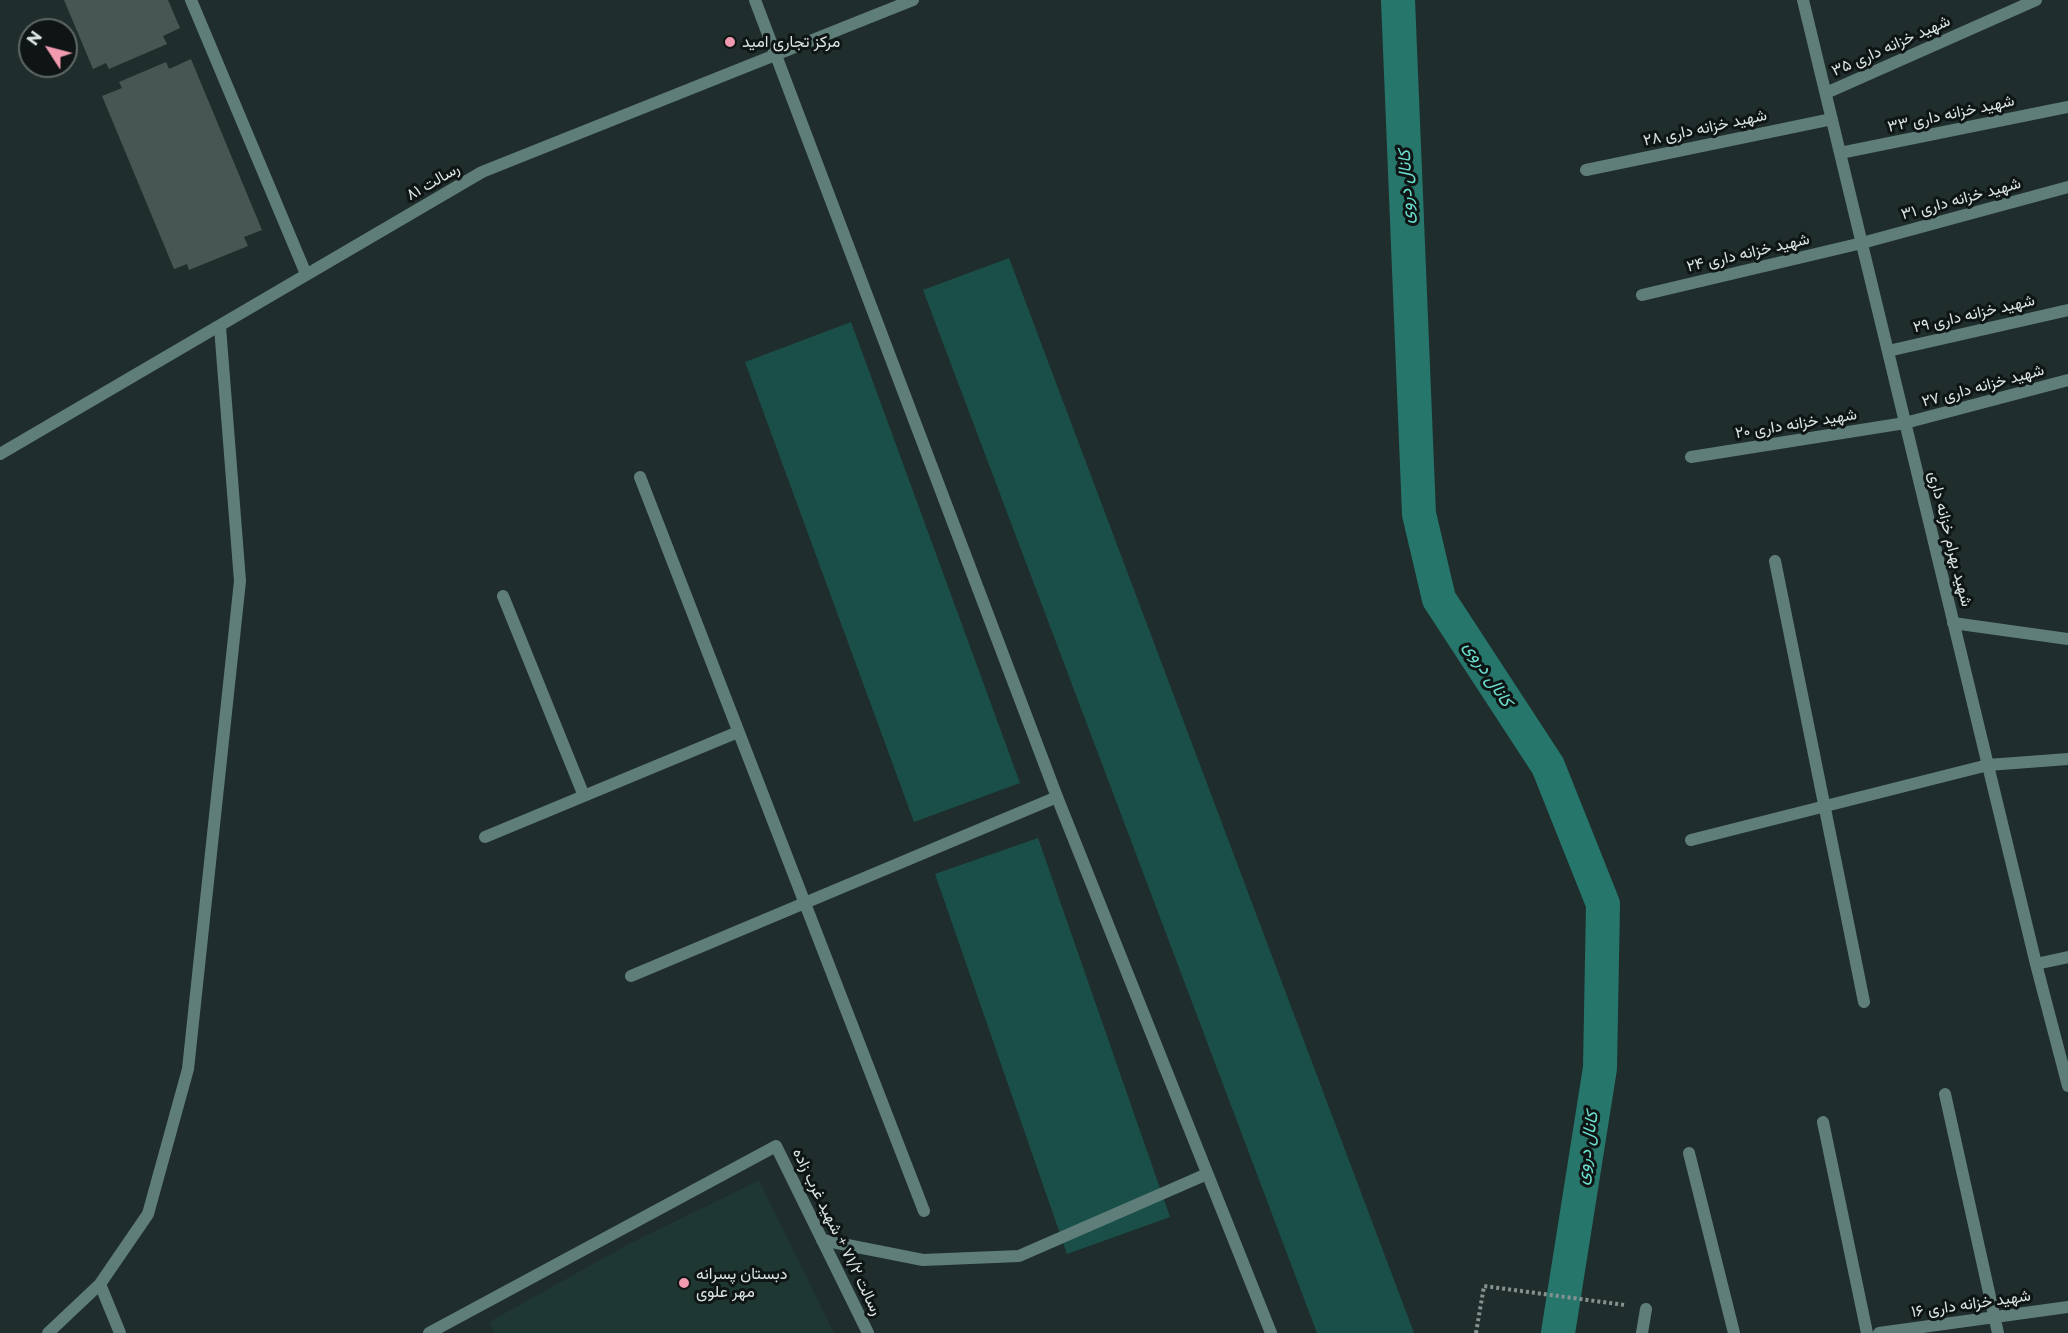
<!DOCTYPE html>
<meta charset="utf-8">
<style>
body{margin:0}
#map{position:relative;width:2068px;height:1333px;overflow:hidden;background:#1f2e2c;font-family:Montserrat,sans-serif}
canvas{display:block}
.north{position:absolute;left:18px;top:18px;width:60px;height:60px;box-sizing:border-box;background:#0e1514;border:2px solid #606867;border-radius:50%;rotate:306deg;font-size:16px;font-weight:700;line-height:24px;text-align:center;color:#dce5e3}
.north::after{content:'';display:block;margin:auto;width:21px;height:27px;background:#f29ab0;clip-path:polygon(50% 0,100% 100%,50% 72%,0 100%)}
</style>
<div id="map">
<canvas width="2068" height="1333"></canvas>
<div class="north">N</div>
</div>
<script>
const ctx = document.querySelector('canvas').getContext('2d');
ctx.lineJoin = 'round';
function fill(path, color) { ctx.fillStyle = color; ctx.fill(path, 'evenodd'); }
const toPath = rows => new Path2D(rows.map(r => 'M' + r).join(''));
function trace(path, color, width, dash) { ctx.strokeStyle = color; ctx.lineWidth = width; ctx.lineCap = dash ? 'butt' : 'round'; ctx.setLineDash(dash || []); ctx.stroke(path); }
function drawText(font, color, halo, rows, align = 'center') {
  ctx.font = font + ' Montserrat,Vazirmatn,sans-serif'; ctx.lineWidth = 6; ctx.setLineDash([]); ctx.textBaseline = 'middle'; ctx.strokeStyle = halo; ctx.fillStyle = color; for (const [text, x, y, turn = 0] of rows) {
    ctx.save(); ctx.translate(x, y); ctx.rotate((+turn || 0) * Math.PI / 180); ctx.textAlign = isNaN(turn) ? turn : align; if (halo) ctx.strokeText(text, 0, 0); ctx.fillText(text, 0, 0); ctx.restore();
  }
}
fill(toPath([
 [759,1180,834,1333,494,1333,489,1322,629,1244]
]), '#1f3733');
fill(toPath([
 [1009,258,1414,1333,1317,1333,923,290],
 [851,322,1020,783,914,822,745,362],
 [1038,838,1170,1217,1067,1254,935,874]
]), '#1a4f49');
trace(toPath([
 [1398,0,1419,514,1439,599,1548,766,1603,904,1600,1068,1558,1333]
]), '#26766c', 34);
fill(toPath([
 [64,0,168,0,180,28,163,36,167,44,109,69,106,63,93,69],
 [191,59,262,230,244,237,248,246,189,270,187,264,174,269,102,96,122,88,119,82,166,62,169,69]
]), '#465653');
trace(toPath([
 [1476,1333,1484,1286,1625,1305]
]), '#869290', 4, [3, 3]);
trace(toPath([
 [822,1240,923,1260,1019,1256,1207,1174],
 [1642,1333,1646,1309]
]), '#607e79', 12);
trace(toPath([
 [191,0,306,274],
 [1803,0,2036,964,2068,1086],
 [1826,93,2036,0],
 [1840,153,2068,107],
 [1586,170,1832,119],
 [1642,295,1862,243,2068,187],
 [1888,351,2068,310],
 [1691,457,1905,423,2068,380],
 [640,477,924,1211],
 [1775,561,1864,1002],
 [503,596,584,796],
 [1953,623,2068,639],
 [485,837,738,732],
 [1691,840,1988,765,2068,759],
 [2036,964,2068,957],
 [631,976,1057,797],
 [1945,1094,1998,1333],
 [1823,1122,1867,1333],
 [1689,1153,1734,1333],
 [100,1284,120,1333],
 [48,1333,100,1284,148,1214,188,1069,240,581,220,327],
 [429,1333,776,1146,868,1333],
 [1879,1333,2068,1307]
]), '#607e79', 12);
trace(toPath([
 [755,0,1057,797,1271,1333],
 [0,454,482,172,913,0]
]), '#607e79', 12);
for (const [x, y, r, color] of [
 [730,42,6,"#f29ab0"],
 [684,1283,6,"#f29ab0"]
]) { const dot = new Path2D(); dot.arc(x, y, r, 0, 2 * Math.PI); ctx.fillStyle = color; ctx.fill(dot); trace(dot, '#0e1514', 2); }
drawText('16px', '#dce5e3', '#0e1514', [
 ["مرکز تجاری امید",742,42],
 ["دبستان پسرانه",696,1274],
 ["مهر علوی",696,1292]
], 'left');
drawText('16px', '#dce5e3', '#0e1514', [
 ["شهید خزانه داری ۳۵",1891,46,-24],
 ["شهید خزانه داری ۳۳",1951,114,-12],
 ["شهید خزانه داری ۲۸",1705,128,-12],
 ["رسالت ۸۱",433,182,-30],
 ["شهید خزانه داری ۳۱",1961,199,-15],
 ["شهید خزانه داری ۲۴",1748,253,-13],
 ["شهید خزانه داری ۲۹",1974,314,-13],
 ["شهید خزانه داری ۲۷",1983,386,-15],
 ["شهید خزانه داری ۲۰",1796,424,-9],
 ["شهید بهرام خزانه داری",1950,539,76],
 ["رسالت ۷۱/۲ + شهید غرب زاده",837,1232,64],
 ["شهید خزانه داری ۱۶",1971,1304,-8]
]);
drawText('italic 18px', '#6bdece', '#0e1514', [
 ["کانال دروی",1406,187,-92],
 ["کانال دروی",1488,674,57],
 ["کانال دروی",1587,1148,-81]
]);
</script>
